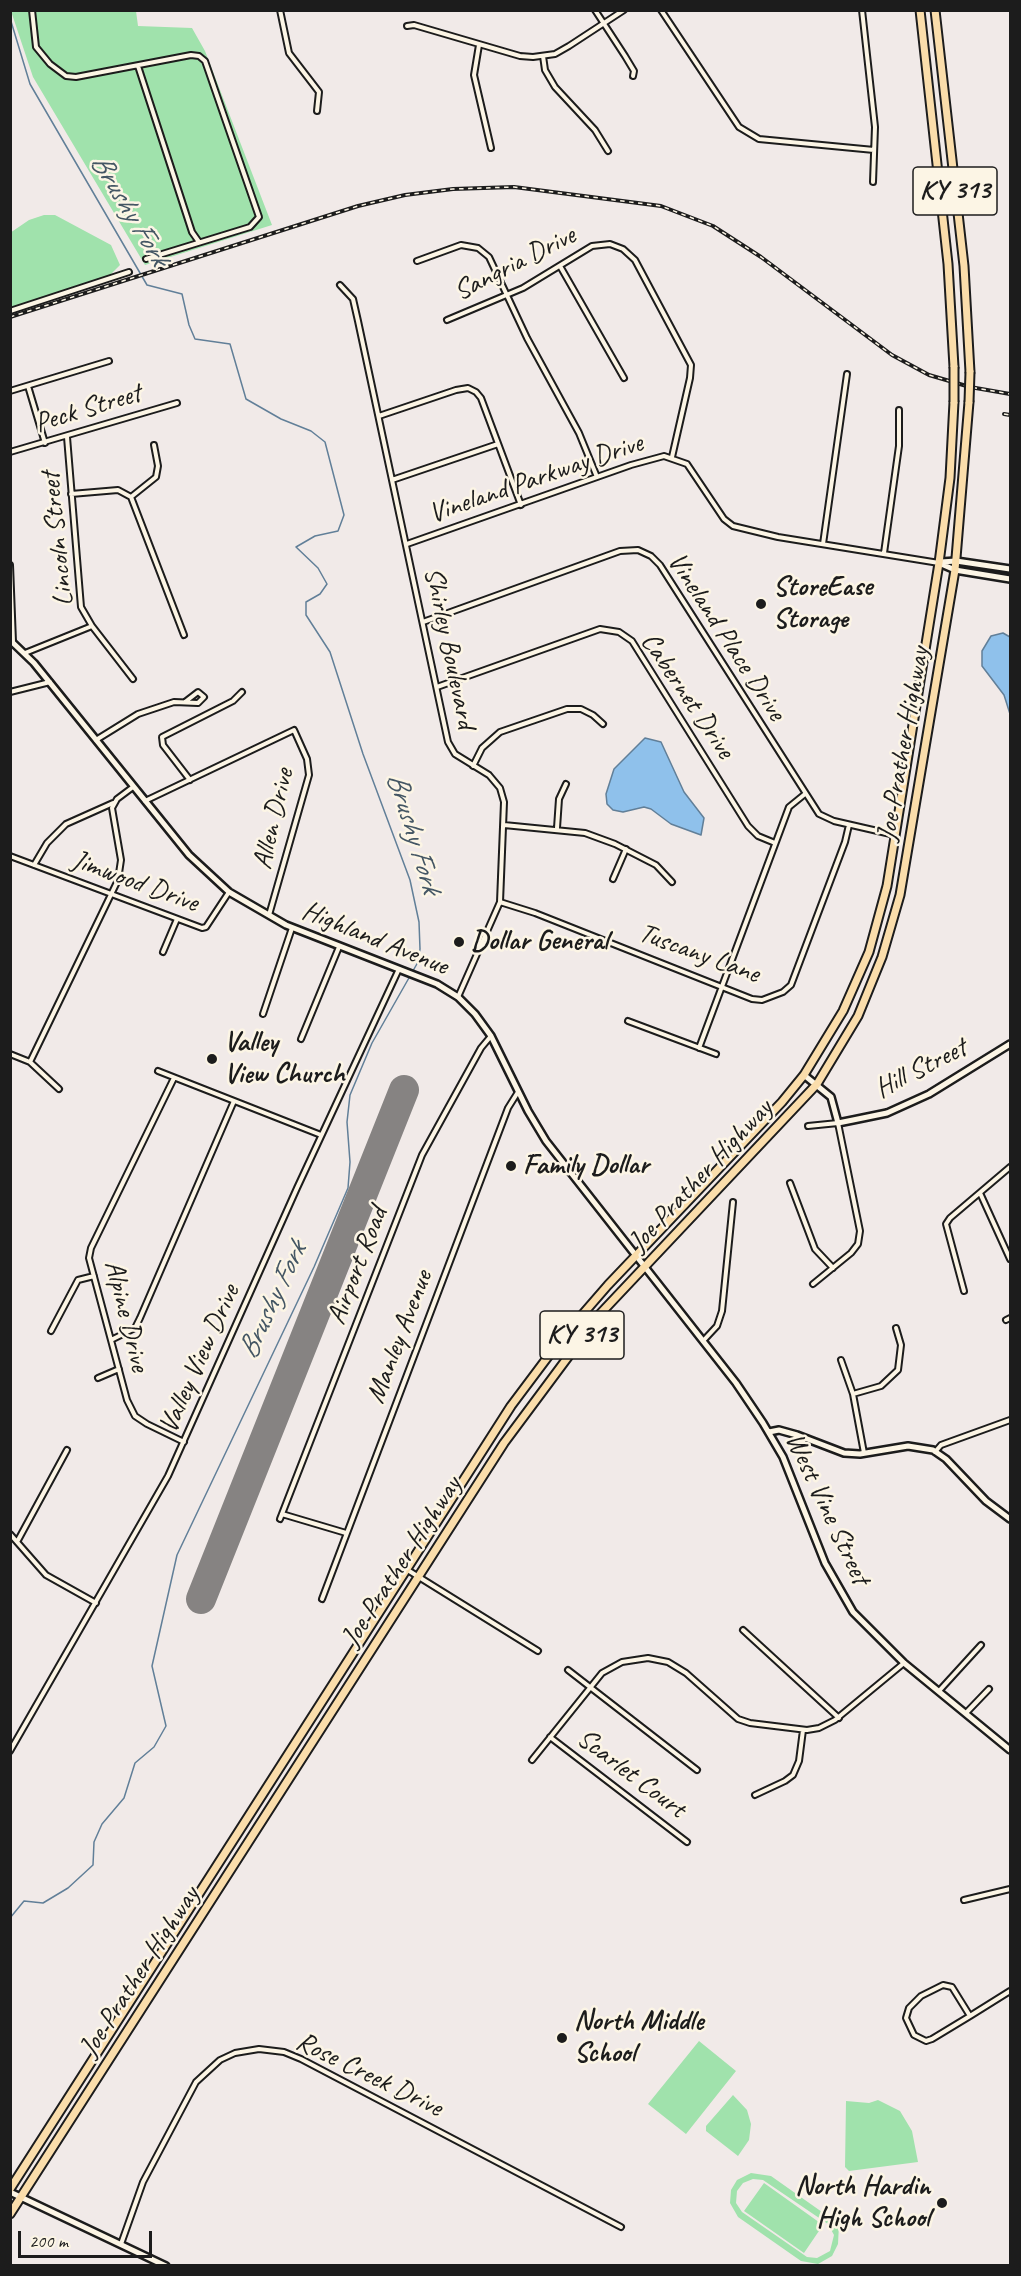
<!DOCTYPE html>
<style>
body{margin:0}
#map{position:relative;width:1021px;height:2276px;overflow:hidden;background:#f1eae8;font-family:Caveat,sans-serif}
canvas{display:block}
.frame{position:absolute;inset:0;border:12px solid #1c1c1c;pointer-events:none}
.scale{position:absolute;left:18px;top:2231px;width:134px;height:27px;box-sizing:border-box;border:3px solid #1c1c1c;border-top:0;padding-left:8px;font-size:18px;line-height:21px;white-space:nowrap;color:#1c1c1c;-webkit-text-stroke:4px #fcf5e5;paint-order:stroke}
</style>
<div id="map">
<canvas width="1021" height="2276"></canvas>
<div class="frame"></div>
<div class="scale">200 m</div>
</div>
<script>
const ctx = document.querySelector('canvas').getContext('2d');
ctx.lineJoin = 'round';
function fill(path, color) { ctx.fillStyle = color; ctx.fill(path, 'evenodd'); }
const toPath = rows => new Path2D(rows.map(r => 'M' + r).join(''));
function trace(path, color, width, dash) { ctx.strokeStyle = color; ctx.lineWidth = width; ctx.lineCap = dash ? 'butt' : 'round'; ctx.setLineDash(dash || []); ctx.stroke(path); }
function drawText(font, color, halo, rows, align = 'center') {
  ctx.font = font + ' Caveat,sans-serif'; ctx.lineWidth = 5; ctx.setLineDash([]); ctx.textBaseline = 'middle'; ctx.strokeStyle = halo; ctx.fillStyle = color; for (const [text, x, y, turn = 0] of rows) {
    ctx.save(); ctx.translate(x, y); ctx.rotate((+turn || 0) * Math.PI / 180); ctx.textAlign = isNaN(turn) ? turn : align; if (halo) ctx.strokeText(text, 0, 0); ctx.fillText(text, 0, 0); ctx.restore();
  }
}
fill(toPath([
 [11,11,136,11,138,26,192,28,205,51,272,225,145,265,33,77],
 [44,215,55,215,111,245,120,265,105,280,11,310,10,233,29,220],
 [699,2041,736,2071,686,2134,648,2104],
 [733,2095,747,2110,751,2124,749,2140,738,2156,706,2131,706,2126],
 [878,2100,900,2111,912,2131,918,2162,849,2171,845,2167,846,2101,869,2103],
 [751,2173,771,2176,839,2224,838,2244,832,2256,818,2264,801,2261,738,2217,730,2203,731,2190,737,2180],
 [753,2179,763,2180,828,2224,834,2235,830,2251,817,2258,807,2257,742,2212,736,2203,737,2191,743,2183],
 [764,2183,823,2225,804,2253,744,2211]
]), '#a0e2ac');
const water = toPath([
 [1003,633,1010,637,1010,714,1004,695,982,666,982,651,991,636,1003,633],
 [645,738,661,742,684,792,704,818,701,835,671,824,651,809,644,807,623,812,613,810,607,804,606,794,614,769,645,738]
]);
fill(water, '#8fc1eb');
trace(water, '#617f98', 1.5);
trace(toPath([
 [10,18,30,84,147,285,182,294,189,325,195,339,230,344,246,399,281,419,311,431,325,442,344,515,338,531,315,536,296,547,318,568,327,584,320,594,306,602,306,615,330,652,363,754,410,880,419,922,420,949,418,962,372,1043,350,1095,347,1122,350,1162,348,1188,314,1267,177,1555,152,1666,166,1726,154,1747,135,1763,124,1798,102,1824,94,1842,93,1865,68,1888,43,1903,24,1901,10,1918]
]), '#617f98', 1.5);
trace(toPath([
 [201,1599,404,1090]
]), '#868382', 30);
const street = toPath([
 [32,10,36,47,50,64,66,76,76,77,191,55,199,56,205,61,259,217,250,227,146,259],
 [280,10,289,53,319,92,317,111],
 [595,10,625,56,634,71,633,76],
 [661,10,739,127,759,139,874,150],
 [862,10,875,127,873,182],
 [407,26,414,25,520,56,533,57,555,54,569,46,624,10],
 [479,45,474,75,491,148],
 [543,56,545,70,555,87,595,130,608,151],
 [138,66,192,232,199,242],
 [417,261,461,245,478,248,489,257,527,338,579,433,597,477],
 [560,266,624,378],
 [340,285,353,299,358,321,448,742,455,754,489,775,500,788,504,802,500,902,458,997],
 [10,311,129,272],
 [447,320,523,288,592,246,610,244,623,249,635,260,691,365,690,378,672,457],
 [28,386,45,443],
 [10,391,109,361],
 [379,416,456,390,468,388,476,392,481,398,521,505],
 [67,437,81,607,92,626,133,679],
 [10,452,177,403],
 [392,480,498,444],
 [71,494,118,490,131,497,184,635],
 [131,497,156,477,158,466,154,445],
 [407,544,631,465,664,456,687,464,724,519,733,526,778,537,939,563],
 [823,544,847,374],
 [884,553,899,446,899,410],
 [10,565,13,642],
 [423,622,620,551,638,550,651,556,660,565,819,814,834,821,895,835],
 [25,653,92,626],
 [437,687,600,629,619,632,632,641,748,826,758,836,775,843],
 [10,692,50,682],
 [96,740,138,714,174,702,198,703,204,697,198,692,185,702],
 [473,766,482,748,500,732,567,709,581,709,593,715,603,724],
 [190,780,163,745,162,737,233,701,242,692],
 [145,801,294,730,307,759,309,775,269,915],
 [504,825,585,833,615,844,656,865,672,882],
 [557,828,559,799,566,784],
 [10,856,202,928,206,927,229,892],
 [34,865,47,843,66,824,113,803],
 [613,879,626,849],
 [500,902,535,913,752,999,762,1000,783,992,791,985,845,842,849,825],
 [163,952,177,919],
 [263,1014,292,928],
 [628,1021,716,1054],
 [301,1039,339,947],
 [699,1048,789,807,805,794],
 [10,1054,30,1062,59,1089],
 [30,1062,118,880,121,860,112,808,117,799,133,787],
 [158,1071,321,1135],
 [174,1078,91,1248,89,1258,127,1400,135,1416,147,1424,184,1442],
 [808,1126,838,1123,860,1231,858,1244,851,1253,813,1284],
 [790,1183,815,1249,833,1268],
 [980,1193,1010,1259],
 [964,1291,946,1224,950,1218,1010,1167],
 [1006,1320,1010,1318],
 [51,1331,78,1280,94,1276],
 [111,1340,135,1328,140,1318,234,1101],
 [703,1341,717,1326,722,1311,733,1202],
 [841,1360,853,1394,864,1453],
 [98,1378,119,1369],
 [853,1394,881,1386,898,1370,901,1345,896,1328],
 [935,1452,941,1445,1010,1420],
 [282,1514,346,1533],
 [280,1519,422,1155,481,1048,491,1036],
 [10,1534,46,1575,96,1603],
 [17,1542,67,1450],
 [406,1569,538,1651],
 [322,1599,508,1108,518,1092],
 [743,1630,839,1718],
 [568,1670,697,1770],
 [939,1691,981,1645],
 [966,1713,989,1689],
 [550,1737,687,1842],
 [10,1751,168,1476,297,1188,399,969],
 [532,1760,602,1673,622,1662,648,1658,668,1662,686,1673,738,1719,750,1723,807,1730,819,1728,835,1720,904,1663],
 [755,1795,785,1781,793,1775,799,1761,803,1730],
 [964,1900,1010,1889],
 [970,2016,952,1987,943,1985,921,1996,909,2008,906,2018,914,2035,926,2041,932,2039,970,2016,1010,1991],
 [121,2244,143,2182,196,2082,220,2060,235,2053,259,2049,284,2052,301,2059,621,2227]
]);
const secondary = toPath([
 [941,562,956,561,1010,569],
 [939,563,955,570,1010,579],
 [10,640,34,663,189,855,229,892,286,925,437,984,458,997,475,1014,491,1036,528,1111,546,1141,736,1383,763,1423,783,1457,825,1563,853,1612,904,1663,1010,1750],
 [804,1075,831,1097,838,1123,853,1120,887,1113,929,1094,1010,1044],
 [769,1432,779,1430,797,1435,844,1453,860,1454,908,1446,933,1450,946,1459,986,1501,1010,1519],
 [10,2192,166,2266]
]);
const highway = toPath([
 [920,10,948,264,954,367],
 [935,10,964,266,970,372],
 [10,2189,511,1406,562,1338,608,1285,782,1102,804,1075,843,1011,869,952,887,886,939,563,950,478,954,402],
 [10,2214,504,1443,600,1314,817,1084,858,1016,882,957,900,895,955,570,969,402]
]);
trace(street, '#1c1c1c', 8);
trace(secondary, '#1c1c1c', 10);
trace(highway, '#1c1c1c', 11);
trace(street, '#fcf5e5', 4);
trace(secondary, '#fcf5e5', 5);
trace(highway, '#faddab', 7);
const rail = toPath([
 [10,317,358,206,405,195,453,189,514,187,661,206,713,226,761,257,892,355,929,375,970,387,1010,394],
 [1004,414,1010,415]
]);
trace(rail, '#1c1c1c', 4);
trace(rail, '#fcf5e5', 1.5, [4.5]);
const highwayBridge = toPath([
 [954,402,954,367],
 [969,402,970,372]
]);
trace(highwayBridge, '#1c1c1c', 11, []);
trace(highwayBridge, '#faddab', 7);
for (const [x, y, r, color] of [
 [761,604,6,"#1c1c1c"],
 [459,942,6,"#1c1c1c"],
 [212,1059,6,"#1c1c1c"],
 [511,1166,6,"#1c1c1c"],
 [562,2038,6,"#1c1c1c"],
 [942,2203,6,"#1c1c1c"]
]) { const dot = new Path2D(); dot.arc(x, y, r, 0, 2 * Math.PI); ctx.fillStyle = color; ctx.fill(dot); trace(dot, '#fcf5e5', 2); }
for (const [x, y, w] of [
 [955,191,84],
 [582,1335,84]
]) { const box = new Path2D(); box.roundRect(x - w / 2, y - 24, w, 48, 4.5); ctx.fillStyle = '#fcf5e5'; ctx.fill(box); trace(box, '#1c1c1c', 1.5); }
drawText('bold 27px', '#1c1c1c', null, [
 ["KY 313",955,191],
 ["KY 313",582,1335]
]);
drawText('28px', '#1c1c1c', '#fcf5e5', [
 ["Sangria Drive",515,264,-27],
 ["Peck Street",88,409,-17],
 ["Vineland Parkway Drive",536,479,-19],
 ["Lincoln Street",58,539,-96],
 ["Vineland Place Drive",726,637,57],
 ["Shirley Boulevard",449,648,78],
 ["Cabernet Drive",687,696,56],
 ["Joe Prather Highway",904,744,-80],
 ["Allen Drive",274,819,-77],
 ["Jimwood Drive",135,882,20],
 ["Highland Avenue",375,939,22],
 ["Tuscany Lane",699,954,20],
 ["Hill Street",921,1069,-27],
 ["Joe Prather Highway",701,1176,-47],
 ["Airport Road",358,1266,-69],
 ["Alpine Drive",126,1316,76],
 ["Manley Avenue",400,1337,-69],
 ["Valley View Drive",200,1359,-66],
 ["West Vine Street",827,1509,65],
 ["Joe Prather Highway",402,1562,-57],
 ["Scarlet Court",631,1774,37],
 ["Joe Prather Highway",140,1972,-57],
 ["Rose Creek Drive",369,2075,26]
]);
drawText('bold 28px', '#1c1c1c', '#fcf5e5', [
 ["StoreEase",773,588],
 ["Storage",773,620],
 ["Dollar General",471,942],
 ["Valley",224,1043],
 ["View Church",224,1075],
 ["Family Dollar",523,1166],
 ["North Middle",574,2022],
 ["School",574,2054],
 ["North Hardin",930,2187,"right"],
 ["High School",930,2219,"right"]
], 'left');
drawText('italic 30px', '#445664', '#fcf5e5', [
 ["Brushy Fork",129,210,59],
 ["Brushy Fork",413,833,73],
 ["Brushy Fork",273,1301,-65]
]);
</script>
